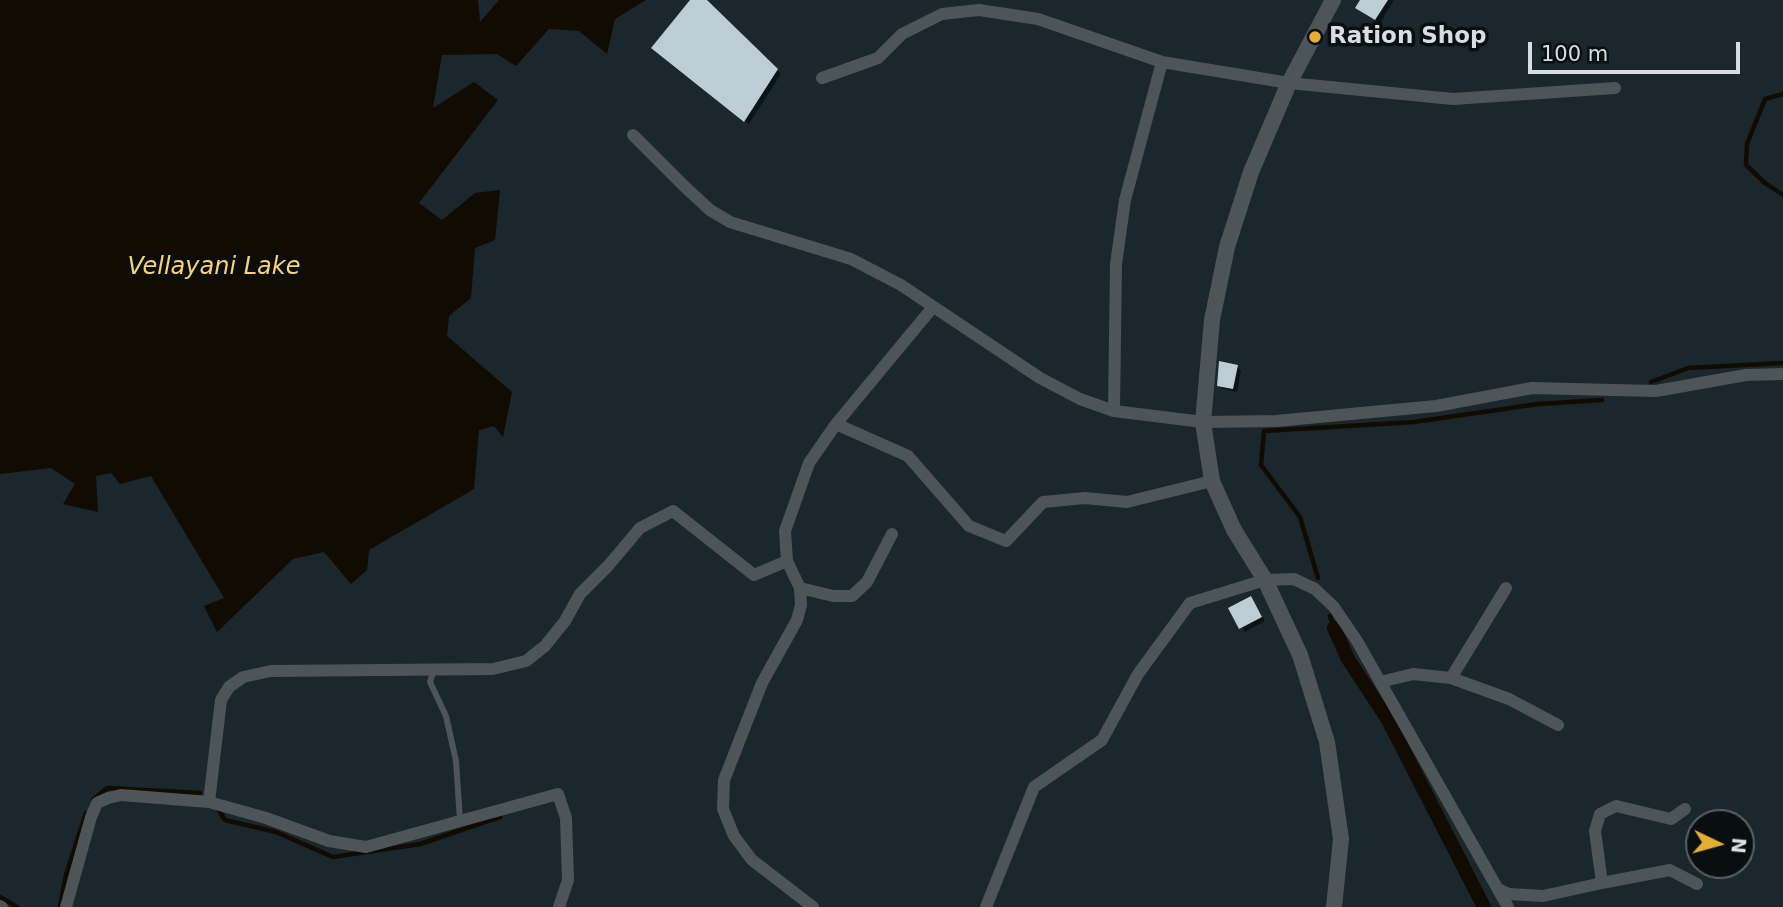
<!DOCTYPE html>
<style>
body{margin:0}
#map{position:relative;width:1783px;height:907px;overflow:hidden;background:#1a272d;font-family:"DejaVu Sans",sans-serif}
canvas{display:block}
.north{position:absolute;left:1685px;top:809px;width:70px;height:70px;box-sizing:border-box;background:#090f11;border:2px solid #5b6265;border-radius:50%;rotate:95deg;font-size:19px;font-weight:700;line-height:28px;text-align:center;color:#d6dee2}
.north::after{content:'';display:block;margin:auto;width:24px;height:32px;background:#e3ae34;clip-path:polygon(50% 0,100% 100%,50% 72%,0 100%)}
.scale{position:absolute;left:1528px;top:42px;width:212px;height:32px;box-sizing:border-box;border:4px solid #d6dee2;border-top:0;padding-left:9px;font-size:21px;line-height:24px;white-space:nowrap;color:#d6dee2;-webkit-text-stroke:5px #090f11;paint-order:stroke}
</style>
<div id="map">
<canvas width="1783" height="907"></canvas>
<div class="north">N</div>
<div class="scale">100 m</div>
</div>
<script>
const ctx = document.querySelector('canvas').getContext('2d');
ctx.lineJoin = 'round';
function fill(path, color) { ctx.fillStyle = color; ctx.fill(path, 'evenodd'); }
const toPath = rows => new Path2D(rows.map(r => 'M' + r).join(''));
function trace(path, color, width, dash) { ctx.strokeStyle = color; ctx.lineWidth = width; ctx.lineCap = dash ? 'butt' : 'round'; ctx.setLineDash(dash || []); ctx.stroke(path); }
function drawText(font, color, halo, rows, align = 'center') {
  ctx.font = font + ' "DejaVu Sans",sans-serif'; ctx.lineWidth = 7; ctx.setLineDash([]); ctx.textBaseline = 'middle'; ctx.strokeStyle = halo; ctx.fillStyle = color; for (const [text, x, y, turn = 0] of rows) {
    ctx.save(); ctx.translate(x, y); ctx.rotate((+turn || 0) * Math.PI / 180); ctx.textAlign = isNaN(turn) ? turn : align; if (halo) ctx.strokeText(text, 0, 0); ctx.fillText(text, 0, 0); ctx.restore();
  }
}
fill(toPath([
 [0,0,478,0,480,22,499,0,646,0,615,19,607,54,579,31,549,29,516,66,497,54,442,55,433,108,474,82,498,100,419,203,442,220,475,193,500,190,495,240,475,248,471,298,449,316,447,336,512,392,503,437,494,426,479,430,474,489,369,550,367,570,351,584,324,552,293,559,217,632,204,606,224,598,151,476,120,484,111,473,96,476,98,512,63,504,75,484,51,468,0,474]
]), '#110b02');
fill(toPath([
 [692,0,705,0,781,74,749,124,657,52],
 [1362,0,1394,0,1380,23,1361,12],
 [1237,366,1241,371,1237,392,1223,389,1219,385],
 [1251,598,1265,621,1245,632,1230,609]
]), '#0007');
trace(toPath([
 [1783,94,1765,99,1747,144,1746,165,1765,183,1783,195],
 [1651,382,1688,368,1783,363],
 [1318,578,1300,517,1261,465,1264,431,1414,422,1538,404,1602,400],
 [1330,616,1334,628],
 [93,800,107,788,200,793],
 [218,809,225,820,276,832,333,857,420,844,500,817],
 [0,897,17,907],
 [60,907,66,875,86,813]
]), '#110b02', 4.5);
trace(toPath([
 [1334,628,1348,659,1388,720,1484,907]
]), '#110b02', 14);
fill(toPath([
 [690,0,707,0,778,69,744,122,651,48],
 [1360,0,1388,0,1375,20,1355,8],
 [1219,361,1238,365,1233,389,1217,386],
 [1251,596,1262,617,1239,629,1228,608]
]), '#bdcdd5');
trace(toPath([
 [434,670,430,682,446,716,456,761,460,820]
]), '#4e5558', 6);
trace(toPath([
 [822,78,878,58,902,34,942,14,979,10,1038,19,1162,62,1289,83,1453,99,1615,88],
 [633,135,684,186,710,210,730,222,851,259,901,285,1040,378,1080,399,1114,411,1203,422,1276,421,1436,406,1532,388,1656,391,1746,375,1783,374],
 [1114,411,1116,264,1125,200,1162,62],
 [836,424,908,456,969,526,1006,541,1043,502,1085,498,1127,502,1212,481],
 [800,588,833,596,852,596,867,582,892,534],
 [1451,678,1506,588],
 [1380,682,1413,674,1451,678,1509,699,1558,725],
 [209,802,221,700,229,687,243,677,271,671,493,669,526,661,545,646,565,621,580,594,608,566,640,528,673,511,754,575,787,561],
 [1602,883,1670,870,1697,884],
 [1498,889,1509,894,1543,896,1602,883,1595,831,1600,814,1616,806,1671,819,1685,809],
 [0,906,2,907],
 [66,907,91,817,97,803,108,798,121,795,209,802,266,818,329,841,366,847,558,794,566,818,568,880,559,907],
 [813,907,752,860,734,836,723,809,724,780,762,683,797,620,801,605,800,588,787,561,785,531,809,463,836,424,933,307],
 [986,907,1034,787,1102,740,1138,674,1190,603,1265,580,1294,579,1315,589,1334,607,1357,641,1508,907]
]), '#4e5558', 12);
trace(toPath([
 [1333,0,1289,83,1251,172,1227,247,1212,320,1203,422,1212,481,1234,530,1265,580,1300,655,1327,742,1341,839,1334,907]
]), '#4e5558', 16);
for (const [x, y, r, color] of [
 [1315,37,7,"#e3ae34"]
]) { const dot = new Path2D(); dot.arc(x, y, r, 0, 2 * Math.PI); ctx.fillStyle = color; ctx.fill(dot); trace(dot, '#090f11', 2.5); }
drawText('bold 23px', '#d6dee2', '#090f11', [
 ["Ration Shop",1329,37]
], 'left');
drawText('italic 24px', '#fcd076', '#090f11', [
 ["Vellayani Lake",214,268]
]);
</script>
